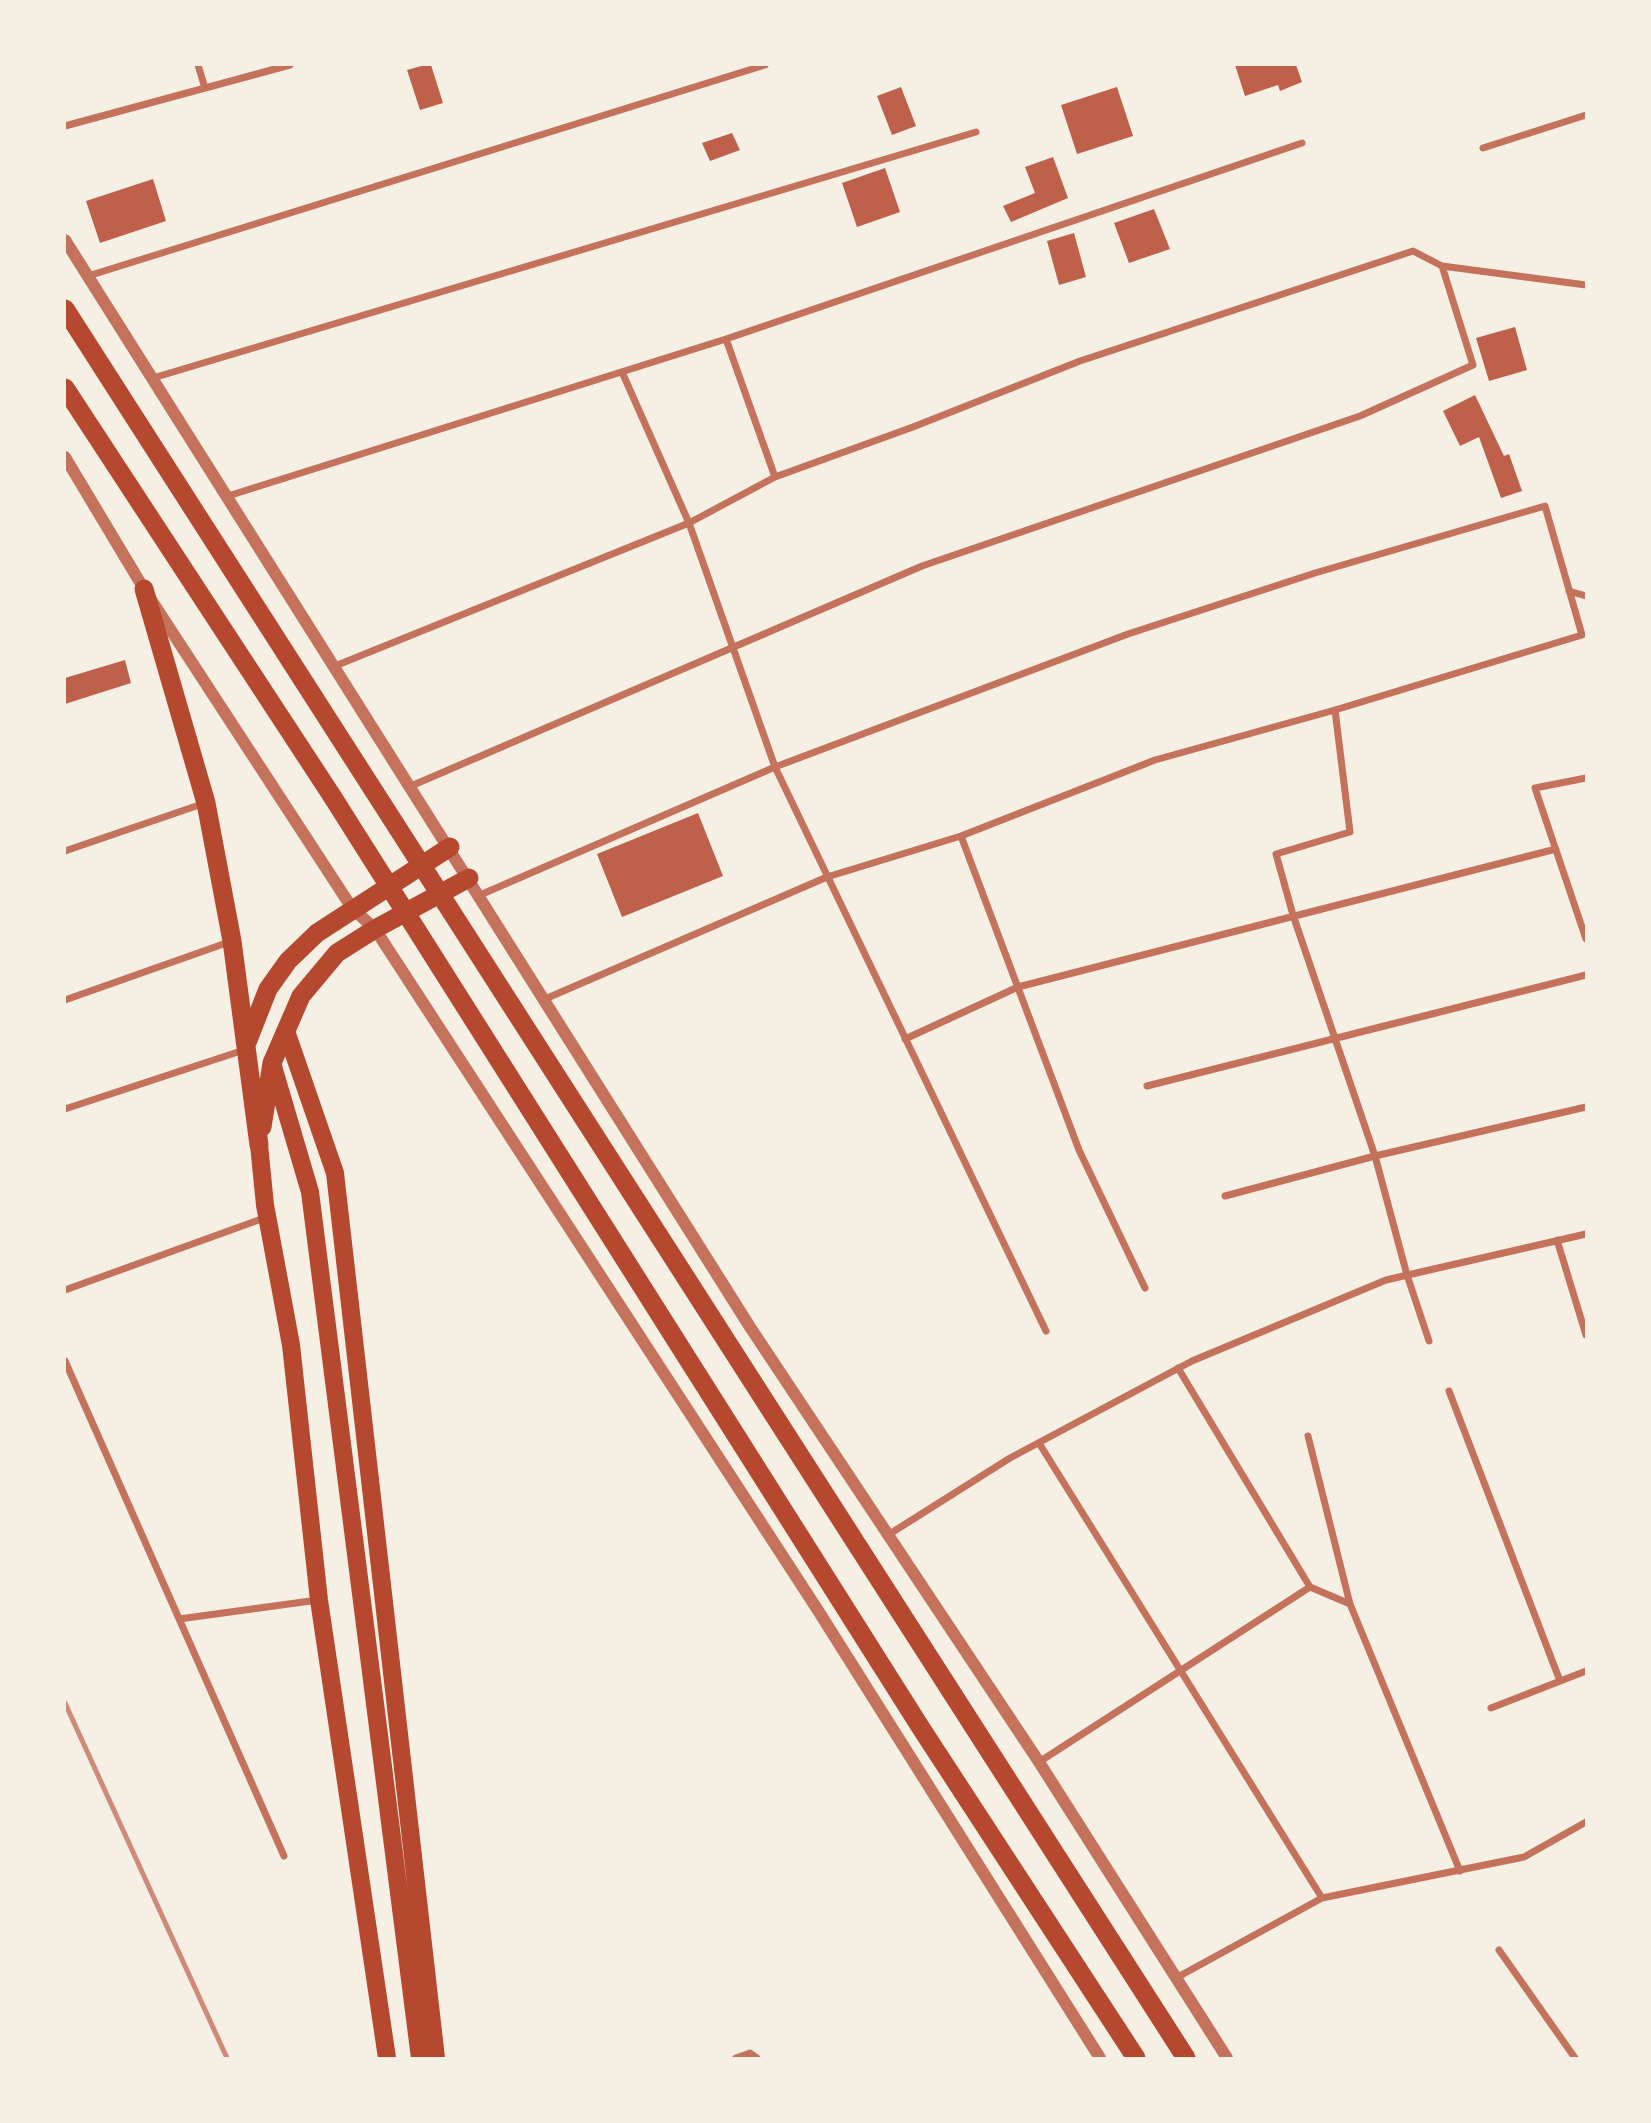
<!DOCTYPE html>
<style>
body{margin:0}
#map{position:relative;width:1651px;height:2123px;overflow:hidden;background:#f6efe4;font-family:"Public Sans",sans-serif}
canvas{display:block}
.frame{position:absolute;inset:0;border:66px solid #f6efe4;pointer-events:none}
</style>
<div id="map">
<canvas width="1651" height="2123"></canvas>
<div class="frame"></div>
</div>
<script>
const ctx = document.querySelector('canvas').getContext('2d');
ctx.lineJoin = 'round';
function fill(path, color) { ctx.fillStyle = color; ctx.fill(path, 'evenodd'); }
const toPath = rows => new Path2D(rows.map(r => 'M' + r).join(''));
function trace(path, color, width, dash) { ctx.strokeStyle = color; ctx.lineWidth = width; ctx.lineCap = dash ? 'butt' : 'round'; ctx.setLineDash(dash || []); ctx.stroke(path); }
fill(toPath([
 [425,65,431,65,443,103,420,110,407,70],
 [1235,65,1296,65,1302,82,1280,91,1278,85,1245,96],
 [901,87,916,126,892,135,877,96],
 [1117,87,1133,136,1077,154,1061,105],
 [732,133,740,150,710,161,702,143],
 [1053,157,1068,198,1011,222,1003,206,1035,193,1025,167],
 [885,168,900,212,857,227,842,183],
 [153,179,166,221,100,243,86,201],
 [1154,209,1170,249,1129,263,1114,223],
 [1074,233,1086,277,1059,285,1047,241],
 [1515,327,1527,370,1489,381,1476,338],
 [1475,395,1504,456,1509,454,1522,491,1501,498,1479,437,1460,446,1443,411],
 [125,660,131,683,65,704,65,678],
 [698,813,723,876,622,917,597,854]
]), '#bf614a');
trace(toPath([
 [198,65,205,88],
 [65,126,290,65],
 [1483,148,1586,115],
 [88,276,765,65],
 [726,339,775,477],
 [622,372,689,523,775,767,1046,1331],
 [153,378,976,132],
 [228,496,726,339,1302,143],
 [1569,591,1586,596],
 [335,666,689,523,775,477,913,427,1080,361,1413,251,1442,266,1586,285],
 [1335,710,1350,832,1276,854,1293,915,1375,1156,1407,1275,1429,1341],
 [1586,778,1535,788,1586,939],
 [411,786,922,566,1360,416,1473,365,1442,266],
 [961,836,1079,1150,1145,1288],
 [65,851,205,803],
 [480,895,775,767,1128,634,1315,573,1545,506,1582,635,1335,710,1155,760,961,836,827,877,545,999],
 [65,1000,232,941],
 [905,1039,1018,987,1556,849],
 [1147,1086,1586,975],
 [65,1109,244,1050],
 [1225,1196,1375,1156,1586,1107],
 [1557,1240,1586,1335],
 [65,1290,267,1217],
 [65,1361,284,1856],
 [1178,1368,1310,1587,1350,1604,1460,1871],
 [1449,1391,1560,1681],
 [1308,1436,1350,1604],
 [1039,1443,1322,1898],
 [888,1535,1010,1458,1192,1361,1386,1280,1586,1234],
 [179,1619,318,1600],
 [1491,1708,1586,1671],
 [1039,1762,1310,1587],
 [1499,1950,1575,2058],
 [1176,1978,1322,1898,1524,1857,1586,1822],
 [736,2058,750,2053,757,2058]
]), '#c5725c', 7);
trace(toPath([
 [65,240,750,1327,1039,1762,1227,2058],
 [65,457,144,589,352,908,375,929,819,1612,1100,2058]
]), '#c5725c', 12);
trace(toPath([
 [286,1031,335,1173,436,2058],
 [272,1063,310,1192,420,2058],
 [259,1145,265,1205,291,1345,319,1600,387,2058]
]), '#b5482f', 18);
trace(toPath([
 [65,309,1186,2058],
 [65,388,332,796,921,1728,1136,2058],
 [144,589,206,803,232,941,259,1145],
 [246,1045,268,989,288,961,317,933,450,847],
 [262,1127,272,1063,301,996,337,953,375,929,469,878]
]), '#b5482f', 19);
trace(toPath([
 [65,1703,227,2058]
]), '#cf8b77', 5);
</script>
